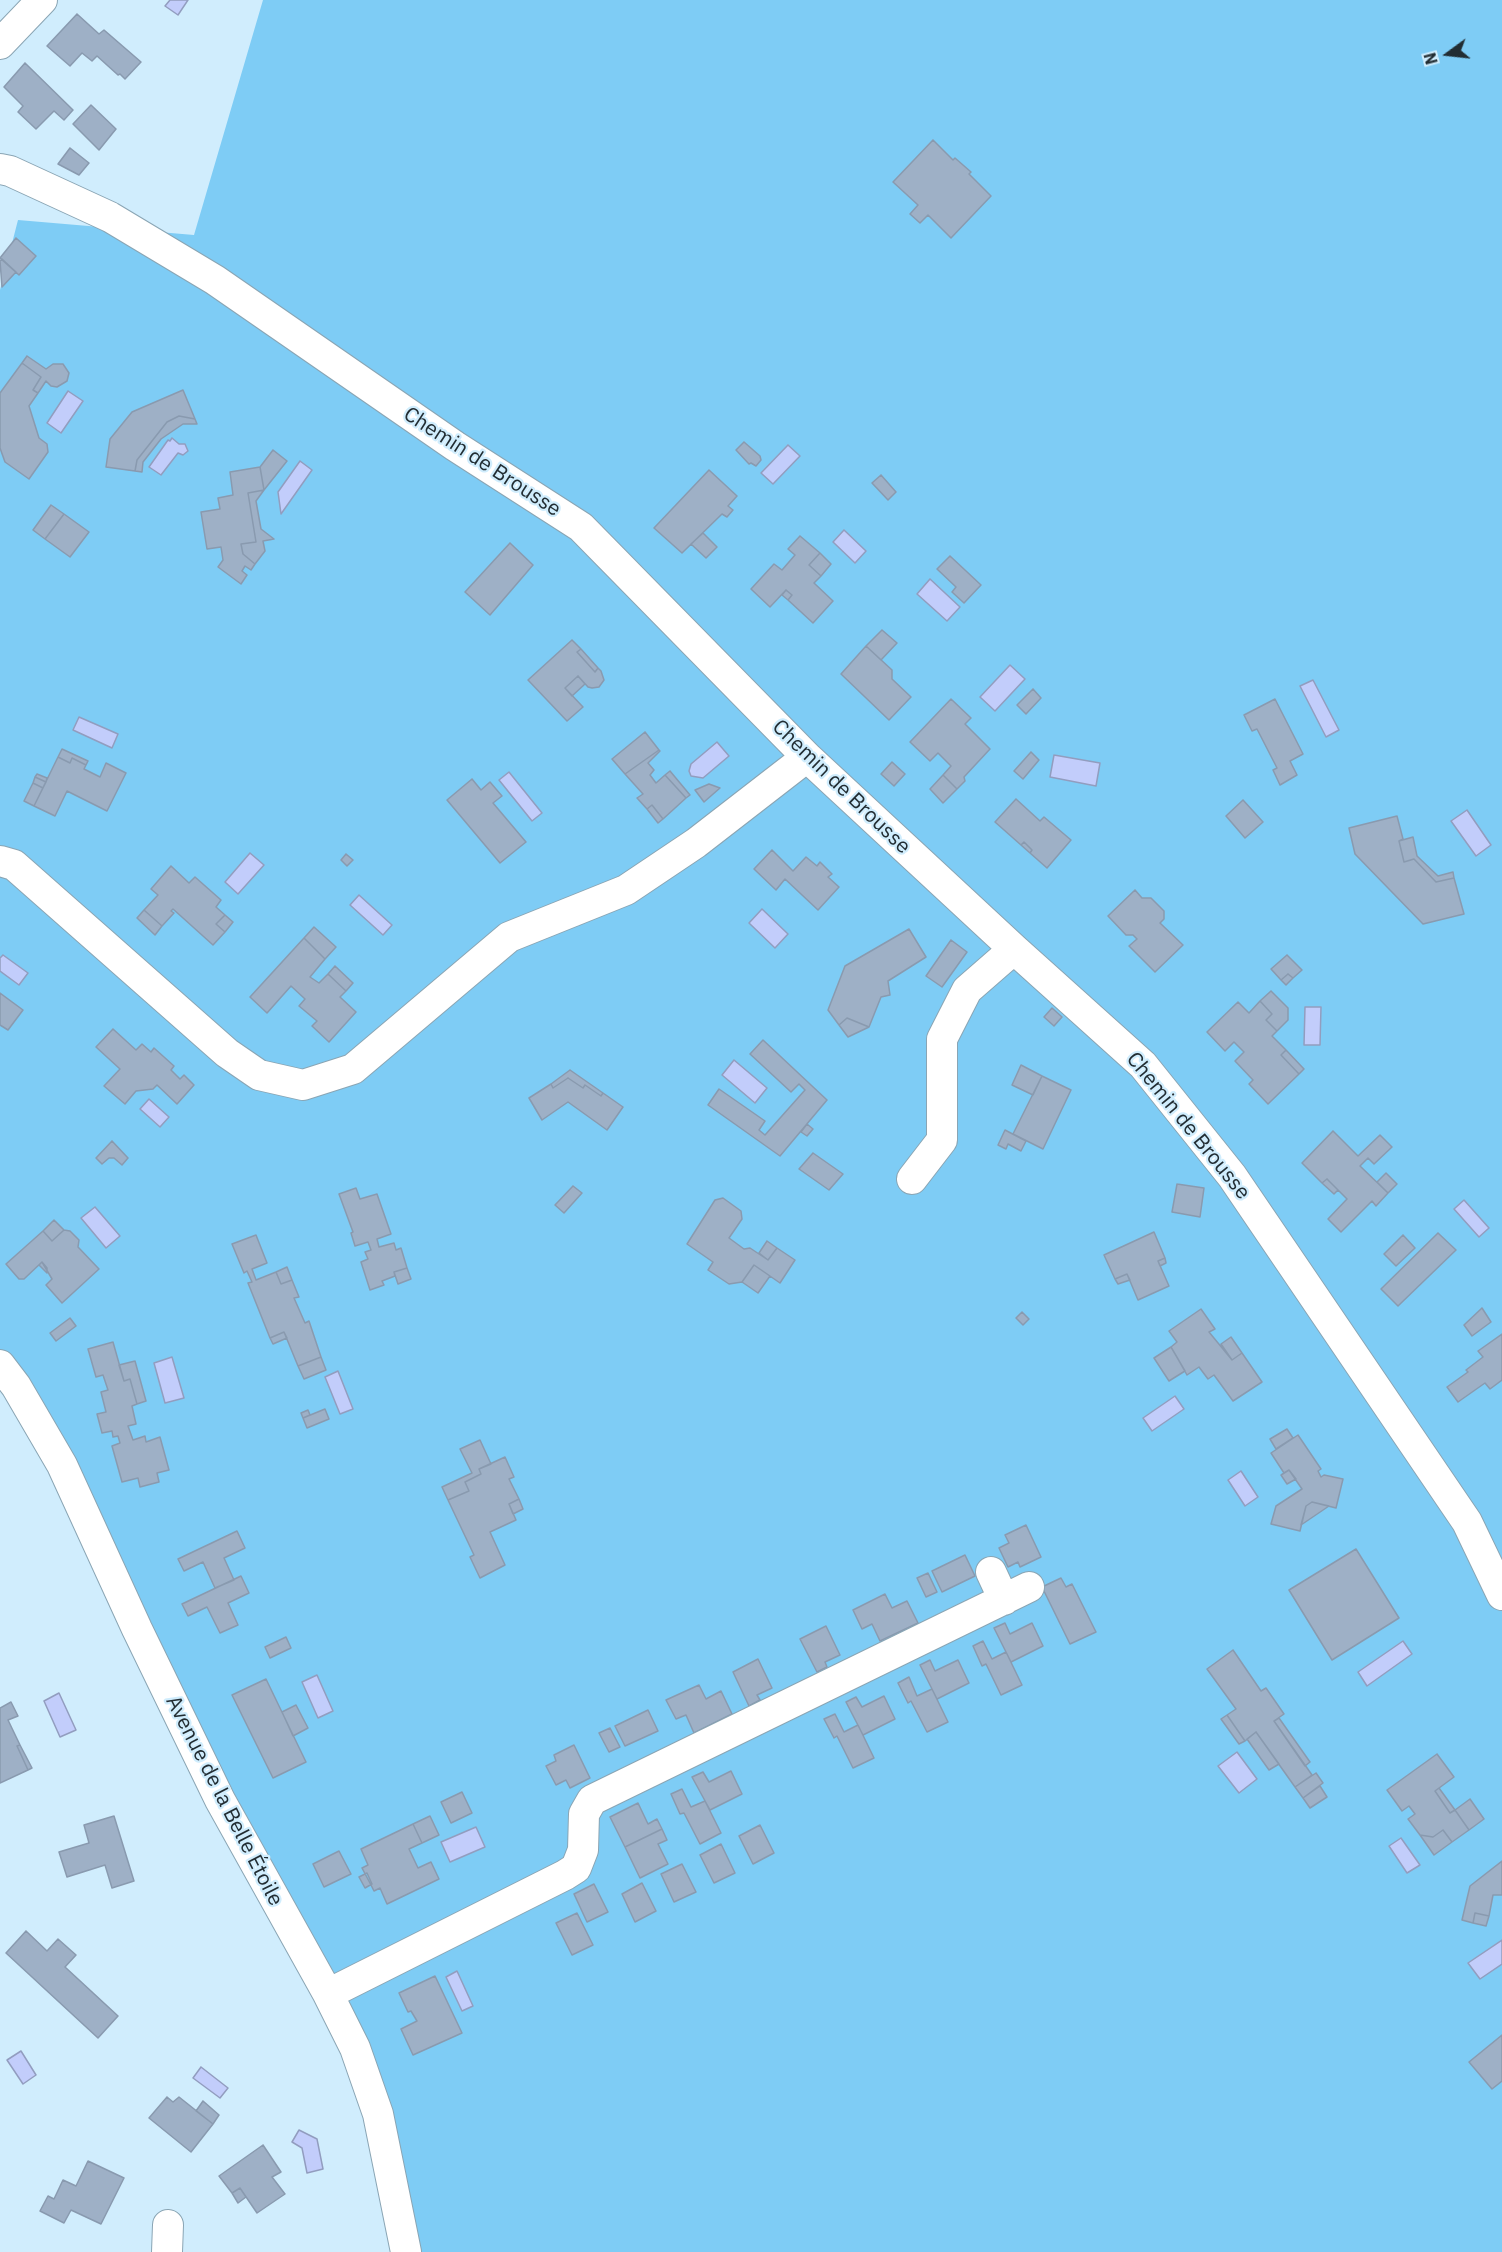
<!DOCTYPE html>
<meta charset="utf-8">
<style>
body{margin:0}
#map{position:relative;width:1502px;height:2252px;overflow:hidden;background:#d0edfd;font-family:"IBM Plex Sans",sans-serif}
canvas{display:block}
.north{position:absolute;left:1418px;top:24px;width:60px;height:60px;-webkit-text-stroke:4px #d0edfd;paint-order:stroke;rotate:255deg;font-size:16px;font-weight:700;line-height:24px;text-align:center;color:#222d33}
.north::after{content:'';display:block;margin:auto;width:21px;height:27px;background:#222d33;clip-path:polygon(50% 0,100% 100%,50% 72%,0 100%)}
</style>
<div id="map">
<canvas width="1502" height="2252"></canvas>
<div class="north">N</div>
</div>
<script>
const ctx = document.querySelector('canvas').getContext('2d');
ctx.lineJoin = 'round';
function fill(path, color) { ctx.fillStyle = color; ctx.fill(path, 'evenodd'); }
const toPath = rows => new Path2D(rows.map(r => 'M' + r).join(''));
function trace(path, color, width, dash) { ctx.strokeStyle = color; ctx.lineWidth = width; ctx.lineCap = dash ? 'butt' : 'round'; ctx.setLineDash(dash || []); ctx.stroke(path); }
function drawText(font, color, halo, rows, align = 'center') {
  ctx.font = font + ' "IBM Plex Sans",sans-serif'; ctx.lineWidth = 4.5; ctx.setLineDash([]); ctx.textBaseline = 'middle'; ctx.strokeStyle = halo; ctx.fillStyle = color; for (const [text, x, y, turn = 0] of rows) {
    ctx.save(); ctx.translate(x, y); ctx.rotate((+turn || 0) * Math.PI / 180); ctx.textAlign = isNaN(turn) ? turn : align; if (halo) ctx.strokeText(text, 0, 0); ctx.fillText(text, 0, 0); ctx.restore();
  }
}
fill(toPath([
 [263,0,1502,0,1502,2252,406,2252,378,2114,0,1365,0,290,18,220,194,235]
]), '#7eccf5');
const water = toPath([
 [170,0,188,0,178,15,165,6,170,0],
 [68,391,83,401,61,433,47,423,68,391],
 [172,438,179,444,185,444,188,451,183,455,178,453,161,475,149,467,168,440,170,441,172,438],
 [788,445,800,456,773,484,761,473,788,445],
 [300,461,312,470,281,514,278,492,300,461],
 [844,530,866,551,855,563,833,542,844,530],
 [930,579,960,607,947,621,917,594,930,579],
 [1010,665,1025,679,995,711,980,697,1010,665],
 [1313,680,1339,730,1326,737,1300,686,1313,680],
 [79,717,118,734,112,748,73,730,79,717],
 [717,742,729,756,703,778,691,776,689,771,691,764,717,742],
 [1054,755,1100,763,1096,786,1050,777,1054,755],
 [509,772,542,813,532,821,499,780,509,772],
 [1467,810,1491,845,1476,856,1451,821,1467,810],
 [250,853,264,865,238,894,225,882,250,853],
 [359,895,392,925,383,935,350,905,359,895],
 [762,909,788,934,775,948,749,923,762,909],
 [3,955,28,973,19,985,0,971,0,958,3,955],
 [1305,1007,1321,1007,1320,1045,1304,1045,1305,1007],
 [734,1060,767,1088,755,1103,722,1075,734,1060],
 [149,1099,169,1117,160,1127,140,1109,149,1099],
 [1464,1200,1489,1228,1479,1237,1454,1209,1464,1200],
 [95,1207,120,1236,106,1248,81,1218,95,1207],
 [172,1357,184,1398,165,1403,154,1363,172,1357],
 [338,1371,353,1409,340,1414,325,1377,338,1371],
 [1175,1396,1184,1409,1152,1431,1143,1418,1175,1396],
 [1241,1471,1258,1497,1245,1506,1228,1480,1241,1471],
 [1403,1641,1412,1654,1367,1686,1358,1672,1403,1641],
 [317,1675,333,1711,318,1718,302,1682,317,1675],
 [59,1693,76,1730,60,1737,44,1701,59,1693],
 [1237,1752,1257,1779,1239,1793,1218,1766,1237,1752],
 [476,1827,485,1847,450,1862,441,1842,476,1827],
 [1401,1838,1420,1865,1407,1873,1389,1846,1401,1838],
 [1502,1940,1502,1964,1480,1979,1468,1963,1502,1940],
 [457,1971,473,2006,462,2011,446,1977,457,1971],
 [21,2051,36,2075,23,2084,7,2060,21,2051],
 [201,2067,228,2088,220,2098,193,2078,201,2067],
 [299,2130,317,2139,323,2169,307,2173,302,2148,292,2142,299,2130]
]);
fill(water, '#c2cdfb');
trace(water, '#929dbf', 1.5);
const building = toPath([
 [77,14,99,34,104,30,141,62,125,79,120,74,118,75,97,56,92,61,82,53,70,66,47,46,77,14],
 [25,63,73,110,64,120,54,111,36,129,18,112,23,106,4,87,25,63],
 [91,105,116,129,99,150,73,124,91,105],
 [933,140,953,160,955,158,971,172,969,174,991,196,951,238,928,215,920,223,910,214,918,205,893,182,933,140],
 [70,148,89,163,79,175,58,164,70,148],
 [16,238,36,256,19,275,0,258,16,238],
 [2,259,16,272,2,287,0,261,2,259],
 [27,356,46,369,53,364,63,364,69,373,67,381,57,387,51,386,46,381,38,393,33,390,41,377,22,363,27,356],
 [22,363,41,377,33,390,38,393,29,406,39,438,47,444,48,452,29,479,5,462,0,448,0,393,22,363],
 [183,390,195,419,179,416,167,422,137,460,135,471,106,467,110,439,132,412,183,390],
 [179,416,195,419,197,424,183,424,161,439,143,462,142,472,135,471,137,460,167,422,179,416],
 [744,442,760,456,761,460,756,466,751,463,749,464,736,450,744,442],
 [273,450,287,461,264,490,260,467,273,450],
 [260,467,264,490,248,493,256,542,241,544,243,554,255,564,251,570,245,566,242,571,247,575,241,584,218,567,223,560,221,547,207,549,201,512,220,509,218,498,233,495,230,472,260,467],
 [709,470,737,496,728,506,733,510,727,517,722,514,682,553,654,528,709,470],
 [881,475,896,492,888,500,872,483,881,475],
 [264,490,256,501,261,529,274,539,263,541,265,551,255,564,243,554,241,544,256,542,248,493,264,490],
 [51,505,64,514,45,539,33,530,51,505],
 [64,514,89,532,70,557,45,539,64,514],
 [703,533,717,547,706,558,691,544,703,533],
 [800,536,820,553,809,565,821,576,814,583,833,601,813,623,788,600,792,595,786,590,770,607,751,589,774,564,782,570,795,555,788,549,800,536],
 [510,543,533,565,490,615,465,592,510,543],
 [820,553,831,564,821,576,809,565,820,553],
 [950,556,981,585,964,603,952,592,956,587,937,569,950,556],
 [786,590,792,595,788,600,782,595,786,590],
 [882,630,897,643,881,660,866,646,882,630],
 [572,640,581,649,577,652,595,672,598,668,601,671,604,680,599,687,592,688,588,687,578,676,565,688,583,707,567,721,528,680,572,640],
 [866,646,892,670,892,679,911,697,889,720,841,674,866,646],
 [581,649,598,668,595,672,577,652,581,649],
 [578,676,585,684,572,696,565,688,578,676],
 [1033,689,1041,698,1026,714,1017,705,1033,689],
 [951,699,971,718,965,724,990,749,964,777,965,781,957,789,943,775,951,766,938,753,930,761,910,742,951,699],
 [1275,699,1303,754,1290,761,1297,775,1280,785,1273,770,1277,768,1257,729,1252,731,1244,715,1275,699],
 [645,732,659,750,625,774,612,759,645,732],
 [62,749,88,761,86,765,72,758,70,763,58,757,62,749],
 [659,750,660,751,648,763,654,770,650,775,656,783,665,775,686,798,663,819,652,805,647,809,637,798,643,794,625,774,659,750],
 [1031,752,1039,760,1023,779,1014,771,1031,752],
 [58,757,70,763,72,758,86,765,84,769,100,777,106,763,126,773,107,811,67,791,55,816,34,806,58,757],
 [892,762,905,774,894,786,881,774,892,762],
 [670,771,690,795,686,798,665,775,670,771],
 [37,774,47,778,46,782,35,777,37,774],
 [943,775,957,789,943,803,930,789,943,775],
 [35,777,46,782,43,788,33,783,35,777],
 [472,779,481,790,490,782,502,796,493,803,526,842,500,863,447,800,472,779],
 [33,783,43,788,34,806,24,801,33,783],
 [709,784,720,788,704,802,695,790,709,784],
 [1016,799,1040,821,1044,817,1071,840,1047,868,1030,853,1032,850,1024,842,1021,845,995,822,1016,799],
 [1243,800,1263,822,1245,838,1226,816,1243,800],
 [652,805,663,819,658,823,647,809,652,805],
 [1397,816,1403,839,1399,841,1404,862,1414,859,1436,882,1454,878,1464,914,1423,924,1355,854,1349,828,1397,816],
 [1413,837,1417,856,1438,876,1453,872,1454,878,1436,882,1414,859,1404,862,1399,841,1413,837],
 [1024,842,1032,850,1030,853,1021,845,1024,842],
 [772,850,793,871,806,857,817,866,820,862,832,874,828,877,839,887,818,910,785,879,776,890,754,869,772,850],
 [346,854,353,860,347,866,341,860,346,854],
 [171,866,189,883,195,877,221,900,216,907,225,915,216,924,225,932,213,945,173,909,171,911,174,913,162,926,144,910,158,895,151,889,171,866],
 [1135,890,1142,898,1151,898,1164,911,1164,919,1160,923,1183,945,1155,972,1129,946,1137,939,1133,935,1126,935,1108,916,1135,890],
 [144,910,162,926,155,935,137,918,144,910],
 [225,915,233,922,225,932,216,924,225,915],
 [314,927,336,947,325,959,304,938,314,927],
 [909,929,926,957,888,981,890,995,881,997,869,1027,847,1018,839,1025,828,1010,845,966,909,929],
 [304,938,325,959,310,977,319,983,328,974,346,991,340,997,356,1012,329,1042,312,1026,317,1021,299,1006,305,999,291,986,267,1013,250,997,304,938],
 [951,940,967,952,942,987,926,976,951,940],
 [1287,955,1302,970,1293,978,1288,974,1281,980,1271,969,1287,955],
 [335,966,353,983,346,991,328,974,335,966],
 [1288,974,1293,978,1286,985,1281,980,1288,974],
 [1271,991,1288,1008,1288,1020,1277,1031,1266,1020,1272,1014,1260,1001,1271,991],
 [0,993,23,1010,8,1030,0,1025,0,993],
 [1260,1001,1272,1014,1266,1020,1277,1031,1272,1036,1286,1050,1281,1055,1299,1074,1268,1104,1249,1084,1253,1080,1235,1061,1244,1052,1234,1042,1225,1051,1207,1032,1238,1002,1249,1013,1260,1001],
 [1052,1008,1062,1017,1054,1026,1044,1017,1052,1008],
 [847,1018,869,1027,848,1037,839,1025,847,1018],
 [113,1029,136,1050,142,1044,151,1052,154,1048,174,1066,171,1070,180,1079,184,1075,194,1085,177,1104,157,1085,153,1089,136,1091,125,1104,104,1086,120,1069,96,1047,113,1029],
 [763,1040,827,1100,780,1156,708,1105,719,1089,765,1121,759,1130,765,1135,805,1090,799,1084,791,1092,750,1054,763,1040],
 [1286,1050,1304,1069,1299,1074,1281,1055,1286,1050],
 [1021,1065,1042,1076,1033,1095,1012,1085,1021,1065],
 [570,1070,603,1093,601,1096,585,1085,583,1088,568,1078,553,1088,551,1084,570,1070],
 [1042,1076,1071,1090,1043,1149,1013,1134,1042,1076],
 [568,1078,583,1088,585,1085,601,1096,603,1093,623,1107,607,1130,568,1102,542,1120,529,1098,551,1084,553,1088,568,1078],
 [807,1124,813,1129,807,1136,801,1132,807,1124],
 [1005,1130,1026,1141,1021,1151,1008,1144,1006,1149,998,1145,1005,1130],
 [1333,1131,1358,1156,1380,1135,1392,1147,1374,1164,1368,1158,1360,1166,1388,1193,1376,1206,1372,1201,1341,1232,1328,1219,1347,1199,1327,1179,1322,1183,1302,1163,1333,1131],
 [112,1141,128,1158,122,1165,114,1158,109,1158,102,1164,96,1158,112,1141],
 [813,1153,843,1174,829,1190,799,1169,813,1153],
 [1386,1173,1397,1184,1388,1193,1377,1182,1386,1173],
 [1327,1179,1338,1190,1334,1194,1322,1183,1327,1179],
 [1177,1184,1204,1188,1200,1217,1172,1212,1177,1184],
 [573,1186,582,1193,564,1213,555,1205,573,1186],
 [356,1188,360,1199,377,1194,391,1234,377,1239,379,1247,394,1243,396,1250,401,1248,407,1268,394,1272,395,1276,382,1281,384,1285,370,1290,361,1262,368,1259,365,1252,371,1250,368,1242,355,1246,351,1233,353,1232,339,1194,356,1188],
 [723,1198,741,1211,742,1219,729,1238,744,1249,750,1248,768,1260,777,1248,795,1260,780,1283,754,1265,742,1282,729,1284,708,1270,713,1262,687,1244,715,1200,723,1198],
 [54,1220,64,1230,52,1241,43,1231,54,1220],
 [64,1230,70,1231,79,1240,78,1247,99,1269,62,1303,46,1285,52,1279,42,1262,24,1279,19,1279,6,1264,43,1231,52,1241,64,1230],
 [1154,1232,1165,1258,1158,1261,1169,1286,1138,1300,1127,1274,1115,1279,1104,1255,1154,1232],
 [1438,1233,1456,1250,1398,1306,1381,1289,1438,1233],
 [256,1235,267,1263,252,1269,256,1280,276,1272,281,1284,292,1280,299,1297,294,1298,305,1323,309,1321,321,1357,298,1366,284,1332,270,1338,248,1283,252,1282,247,1271,244,1273,232,1244,256,1235],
 [1403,1235,1415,1248,1396,1266,1384,1254,1403,1235],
 [767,1241,777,1248,768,1260,759,1253,767,1241],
 [1165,1258,1166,1263,1160,1266,1158,1261,1165,1258],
 [42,1262,47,1268,47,1273,39,1265,42,1262],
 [754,1265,770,1276,758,1293,742,1282,754,1265],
 [287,1267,292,1280,281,1284,276,1272,287,1267],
 [407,1268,411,1279,398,1284,394,1272,407,1268],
 [1127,1274,1130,1280,1118,1284,1115,1279,1127,1274],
 [1482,1308,1491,1322,1472,1336,1464,1325,1482,1308],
 [1201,1309,1215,1329,1209,1332,1232,1360,1242,1353,1262,1382,1233,1401,1214,1375,1208,1379,1199,1367,1187,1375,1171,1347,1177,1342,1169,1331,1201,1309],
 [1022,1312,1029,1319,1023,1325,1016,1318,1022,1312],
 [70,1318,76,1326,56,1341,50,1333,70,1318],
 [284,1332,287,1338,273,1344,270,1338,284,1332],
 [1502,1334,1502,1380,1490,1389,1485,1383,1458,1402,1447,1387,1468,1372,1466,1370,1483,1357,1478,1351,1502,1334],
 [1231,1337,1242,1353,1232,1360,1221,1344,1231,1337],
 [113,1342,124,1381,130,1379,137,1404,132,1406,136,1424,128,1426,133,1440,145,1436,146,1442,160,1437,169,1470,157,1473,159,1482,140,1487,138,1478,122,1482,112,1446,120,1443,118,1436,113,1437,112,1431,102,1433,97,1414,106,1412,101,1392,108,1390,103,1375,96,1377,88,1349,113,1342],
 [1171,1347,1185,1371,1169,1381,1154,1358,1171,1347],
 [321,1357,326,1370,304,1379,298,1366,321,1357],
 [135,1361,146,1401,137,1404,130,1379,124,1381,119,1365,135,1361],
 [325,1409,329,1419,307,1428,303,1418,325,1409],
 [308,1410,310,1415,303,1418,301,1413,308,1410],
 [1287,1429,1293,1438,1276,1449,1270,1439,1287,1429],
 [1298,1435,1321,1469,1318,1471,1321,1477,1324,1475,1343,1479,1336,1508,1312,1502,1306,1506,1300,1531,1271,1524,1276,1506,1302,1489,1289,1470,1284,1473,1271,1453,1298,1435],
 [480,1440,491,1464,479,1469,481,1474,465,1482,469,1491,448,1500,442,1487,472,1473,460,1449,480,1440],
 [505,1457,514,1477,509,1479,519,1499,509,1504,516,1520,490,1532,505,1565,480,1578,470,1557,474,1555,448,1500,469,1491,465,1482,481,1474,479,1469,505,1457],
 [1289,1470,1296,1479,1287,1484,1281,1475,1289,1470],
 [519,1499,523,1509,513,1514,509,1504,519,1499],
 [1312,1502,1329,1506,1301,1525,1306,1506,1312,1502],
 [1026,1525,1041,1557,1020,1567,1018,1562,1008,1567,999,1548,1009,1543,1005,1535,1026,1525],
 [237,1531,245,1548,224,1558,234,1580,215,1588,203,1562,184,1571,178,1559,237,1531],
 [1356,1549,1399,1618,1332,1660,1289,1590,1356,1549],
 [965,1555,975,1576,942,1592,932,1571,965,1555],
 [928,1573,937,1592,926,1597,917,1578,928,1573],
 [241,1576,249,1593,228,1603,238,1625,220,1633,207,1607,188,1616,182,1604,241,1576],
 [1061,1578,1066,1587,1072,1584,1096,1632,1070,1644,1042,1587,1061,1578],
 [885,1594,892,1608,907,1601,918,1623,880,1641,872,1624,862,1629,853,1610,885,1594],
 [1005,1623,1010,1634,1032,1623,1043,1646,1011,1662,994,1628,1005,1623],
 [826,1626,840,1655,825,1662,827,1667,817,1672,800,1639,826,1626],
 [286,1637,291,1648,270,1658,265,1647,286,1637],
 [983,1641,992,1659,1006,1652,1022,1685,1001,1695,986,1664,982,1666,973,1646,983,1641],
 [1233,1650,1261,1691,1266,1688,1284,1714,1274,1721,1312,1775,1295,1787,1256,1732,1245,1741,1227,1715,1236,1709,1207,1669,1233,1650],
 [758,1659,772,1688,757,1695,760,1700,749,1706,733,1672,758,1659],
 [930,1660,935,1671,958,1660,969,1683,937,1699,920,1665,930,1660],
 [909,1677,917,1696,932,1689,948,1722,927,1732,911,1701,908,1703,898,1683,909,1677],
 [266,1679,306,1762,273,1778,232,1695,266,1679],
 [699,1685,706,1699,721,1691,732,1714,694,1733,686,1715,676,1719,666,1700,699,1685],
 [884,1696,895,1719,863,1735,846,1702,856,1697,862,1707,884,1696],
 [11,1702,18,1716,8,1720,20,1745,17,1746,28,1770,0,1783,0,1708,11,1702],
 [296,1705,308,1728,293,1736,282,1712,296,1705],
 [648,1710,658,1731,625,1746,615,1726,648,1710],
 [835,1714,844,1732,858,1725,874,1758,853,1768,837,1736,834,1738,824,1719,835,1714],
 [1227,1715,1245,1741,1239,1744,1221,1719,1227,1715],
 [1279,1718,1310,1762,1305,1766,1274,1721,1279,1718],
 [610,1728,620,1747,609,1752,599,1733,610,1728],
 [1256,1732,1279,1764,1269,1770,1247,1739,1256,1732],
 [20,1745,32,1768,28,1770,17,1746,20,1745],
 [574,1745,590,1778,570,1788,566,1780,556,1785,546,1766,556,1761,554,1755,574,1745],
 [1437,1754,1454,1777,1435,1791,1450,1813,1455,1810,1469,1830,1452,1842,1443,1830,1433,1837,1420,1835,1408,1819,1415,1814,1409,1806,1402,1811,1387,1790,1437,1754],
 [731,1771,742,1794,710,1810,692,1777,703,1772,709,1782,731,1771],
 [1316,1773,1323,1783,1303,1798,1295,1787,1316,1773],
 [1320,1786,1327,1797,1310,1808,1303,1798,1320,1786],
 [1439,1788,1455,1810,1450,1813,1435,1791,1439,1788],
 [682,1789,691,1807,705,1801,721,1833,700,1844,684,1813,680,1814,671,1794,682,1789],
 [462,1792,472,1813,451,1823,441,1802,462,1792],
 [1470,1799,1484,1819,1469,1830,1455,1810,1470,1799],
 [638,1803,648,1824,657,1819,662,1829,625,1847,610,1817,638,1803],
 [114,1816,134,1881,112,1888,105,1865,67,1877,59,1852,89,1843,84,1825,114,1816],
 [430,1816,439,1835,422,1843,413,1824,430,1816],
 [413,1824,422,1843,409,1849,418,1868,431,1862,439,1879,387,1904,380,1888,374,1891,371,1885,362,1868,368,1865,361,1849,413,1824],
 [760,1825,774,1853,753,1864,739,1836,760,1825],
 [662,1829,667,1840,658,1844,668,1864,640,1878,625,1847,662,1829],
 [1443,1830,1452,1842,1434,1855,1420,1835,1433,1837,1443,1830],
 [721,1844,735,1873,714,1883,700,1855,721,1844],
 [339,1851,351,1874,324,1887,313,1864,339,1851],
 [1502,1861,1502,1895,1493,1895,1489,1916,1475,1913,1473,1923,1462,1920,1470,1886,1502,1861],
 [682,1864,696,1892,674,1902,661,1874,682,1864],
 [367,1873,372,1884,365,1888,359,1877,367,1873],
 [642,1883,656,1911,635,1922,622,1894,642,1883],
 [594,1884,608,1912,587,1922,574,1894,594,1884],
 [577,1913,593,1945,572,1955,556,1923,577,1913],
 [1475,1913,1489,1916,1486,1926,1473,1923,1475,1913],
 [26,1931,47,1951,58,1939,76,1955,65,1967,118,2016,98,2038,6,1953,26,1931],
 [435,1976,462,2033,413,2055,401,2029,417,2021,411,2011,408,2012,399,1993,435,1976],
 [1502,2035,1502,2081,1492,2089,1469,2062,1502,2035],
 [167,2097,173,2102,179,2097,213,2124,191,2152,149,2118,167,2097],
 [203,2101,219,2115,213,2124,196,2111,203,2101],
 [263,2145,281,2172,272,2177,285,2194,257,2213,240,2188,232,2193,219,2176,263,2145],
 [88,2161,124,2178,101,2224,71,2210,64,2223,40,2211,48,2196,54,2199,63,2180,76,2186,88,2161],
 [240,2188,246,2197,238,2203,232,2193,240,2188]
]);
fill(building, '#9eb0c6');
trace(building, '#899aaf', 1.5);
const street = toPath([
 [0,44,42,0],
 [0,169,10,171,110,217,215,280,455,446,581,527,807,757,1014,949,1143,1065,1232,1176,1467,1522,1502,1595],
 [0,861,14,865,227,1053,259,1075,303,1085,353,1069,509,937,626,890,696,843,807,757],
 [912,1179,942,1140,942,1039,967,990,1014,949],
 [0,1365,16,1386,62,1465,137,1629,220,1800,328,1994,355,2048,378,2114,406,2252],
 [991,1572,1004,1600],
 [328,1994,565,1875,576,1868,583,1850,584,1814,592,1800,1029,1587],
 [167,2252,168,2225]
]);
trace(street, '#8aa5b4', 32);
trace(street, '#fff', 30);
drawText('21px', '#222d33', '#d0edfd', [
 ["Chemin de Brousse",482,462,33],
 ["Chemin de Brousse",841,787,44],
 ["Chemin de Brousse",1188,1126,51],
 ["Avenue de la Belle Étoile",224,1801,63]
]);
</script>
